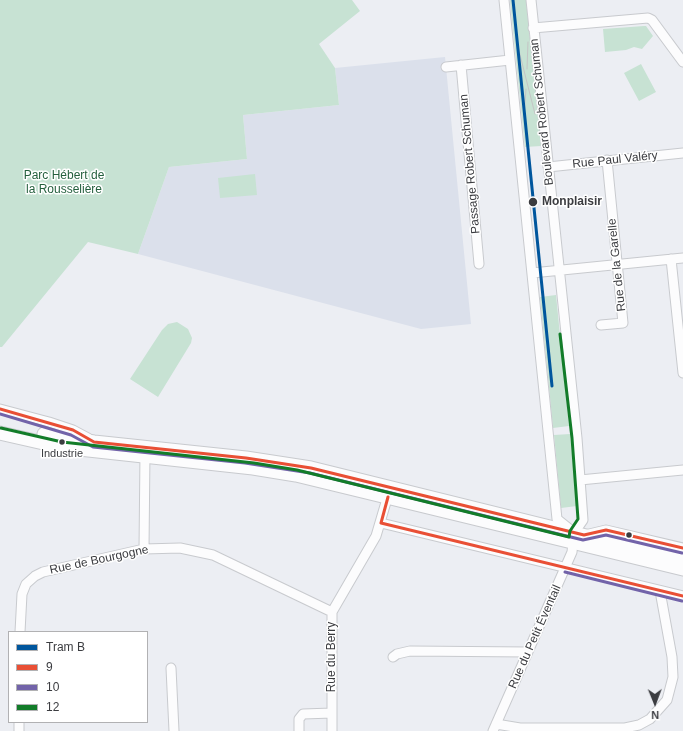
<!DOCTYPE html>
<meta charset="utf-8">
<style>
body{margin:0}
#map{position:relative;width:683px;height:731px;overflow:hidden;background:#eceef3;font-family:Arial,sans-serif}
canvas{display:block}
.legend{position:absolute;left:8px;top:631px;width:140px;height:92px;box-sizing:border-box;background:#fff;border:1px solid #b1b1b3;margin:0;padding:5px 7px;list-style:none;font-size:12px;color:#3b3c40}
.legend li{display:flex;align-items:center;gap:8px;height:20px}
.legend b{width:20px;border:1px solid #b1b1b3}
.north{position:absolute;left:635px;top:683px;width:40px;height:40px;-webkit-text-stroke:3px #fff;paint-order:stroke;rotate:179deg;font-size:11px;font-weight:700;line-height:16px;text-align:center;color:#3b3c40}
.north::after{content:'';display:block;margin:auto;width:14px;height:18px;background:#3b3c40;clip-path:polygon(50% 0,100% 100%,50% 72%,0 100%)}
</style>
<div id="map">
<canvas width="683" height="731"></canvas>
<ul class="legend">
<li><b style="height:5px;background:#00569d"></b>Tram B</li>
<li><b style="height:5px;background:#e94f35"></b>9</li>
<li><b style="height:5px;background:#7263a9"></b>10</li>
<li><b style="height:5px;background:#127c29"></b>12</li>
</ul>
<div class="north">N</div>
</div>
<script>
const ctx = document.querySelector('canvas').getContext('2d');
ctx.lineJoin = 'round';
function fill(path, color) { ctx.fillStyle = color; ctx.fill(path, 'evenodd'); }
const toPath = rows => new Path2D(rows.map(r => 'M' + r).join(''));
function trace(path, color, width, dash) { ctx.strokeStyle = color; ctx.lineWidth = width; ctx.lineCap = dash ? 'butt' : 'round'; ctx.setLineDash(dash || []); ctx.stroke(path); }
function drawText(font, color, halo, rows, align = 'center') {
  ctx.font = font + ' Arial,sans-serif'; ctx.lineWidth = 3; ctx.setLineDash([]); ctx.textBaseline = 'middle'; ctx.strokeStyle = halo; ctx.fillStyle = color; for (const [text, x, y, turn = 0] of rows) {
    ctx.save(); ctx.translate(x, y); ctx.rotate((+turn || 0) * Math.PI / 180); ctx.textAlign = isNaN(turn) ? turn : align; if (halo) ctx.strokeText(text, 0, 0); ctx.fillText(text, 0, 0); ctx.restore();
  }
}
fill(toPath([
 [445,57,471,324,421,329,138,254,169,167,247,159,243,115,339,105,335,68]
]), '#dbe0eb');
fill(toPath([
 [0,0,352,0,360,11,319,44,335,68,339,105,243,115,247,159,169,167,138,254,88,242,2,347,0,347],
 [510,0,526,0,541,146,525,147],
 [644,26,646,26,653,36,642,49,634,47,626,50,605,52,603,29],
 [641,64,656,92,639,101,624,73],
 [255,174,257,195,220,198,218,178],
 [556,295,569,426,553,428,540,297],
 [177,322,188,329,192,338,191,343,158,397,130,379,162,330,168,324],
 [570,434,577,506,561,508,554,435]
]), '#c7e2d3');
const minor = toPath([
 [504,0,557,519,572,531],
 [533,28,648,18,652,20,683,62],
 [461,65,479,264],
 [446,67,510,60],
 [548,167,683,153],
 [671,259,683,373],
 [532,273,683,258],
 [601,325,623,323,607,160],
 [0,409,49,422,73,430,88,438],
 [580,480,683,470],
 [381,523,683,596],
 [585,535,606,530,683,548],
 [144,549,145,452],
 [20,632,22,594,26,584,35,576,43,572,144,549,180,548,213,555,332,612],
 [393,657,397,654,410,651,528,652],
 [171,668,174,731],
 [496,724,520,728,625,728,639,725,650,719,667,700,673,677,672,657,660,591],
 [19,731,19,722],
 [299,731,299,719,303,714,332,713],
 [332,731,332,612,376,536,389,492],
 [493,731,572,552,574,533,583,520,577,438,531,0]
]);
const secondary = toPath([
 [0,433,61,447,253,468,296,475,683,569],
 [44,434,94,442,246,458,311,468,683,560]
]);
trace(minor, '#c8cace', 11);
trace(secondary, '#c8cace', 15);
trace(minor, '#fcfcfd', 9);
trace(secondary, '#fcfcfd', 13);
trace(toPath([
 [517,43,535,114],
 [527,69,528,42],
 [524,115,526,89]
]), '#c4c4c5', 1);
trace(toPath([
 [0,409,73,430,94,442,246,458,311,468,584,535,606,530,683,548],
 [388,497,381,523,683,596]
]), '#e94f35', 3);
trace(toPath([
 [0,414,71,435,93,447,245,463,310,473,583,540,606,535,682,553],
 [565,572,682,601]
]), '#7263a9', 3);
trace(toPath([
 [1,428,62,442,254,463,297,470,569,537,570,531,578,519,572,438,560,334]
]), '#127c29', 3);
trace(toPath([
 [513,0,552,386]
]), '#00569d', 3);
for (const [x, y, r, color] of [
 [533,202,5,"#3b3c40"],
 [62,442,3.5,"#3b3c40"],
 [629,535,3.5,"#3b3c40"]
]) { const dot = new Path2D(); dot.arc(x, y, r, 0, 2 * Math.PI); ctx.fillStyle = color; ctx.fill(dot); trace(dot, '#fff', 1.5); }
drawText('11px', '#3b3c40', '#fff', [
 ["Industrie",62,454]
]);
drawText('12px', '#3b3c40', '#fff', [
 ["Boulevard Robert Schuman",542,112,-96],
 ["Rue Paul Valéry",615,160,-6],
 ["Passage Robert Schuman",470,164,-95],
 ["Rue de la Garelle",617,265,-96],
 ["Rue de Bourgogne",99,560,-12],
 ["Rue du Petit Éventail",535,637,-66],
 ["Rue du Berry",332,657,-90]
]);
drawText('12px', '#245f3d', '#fff', [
 ["Parc Hébert de",64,176],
 ["la Rousselière",64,190]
]);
drawText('bold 12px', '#3b3c40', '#fff', [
 ["Monplaisir",542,202]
], 'left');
</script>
